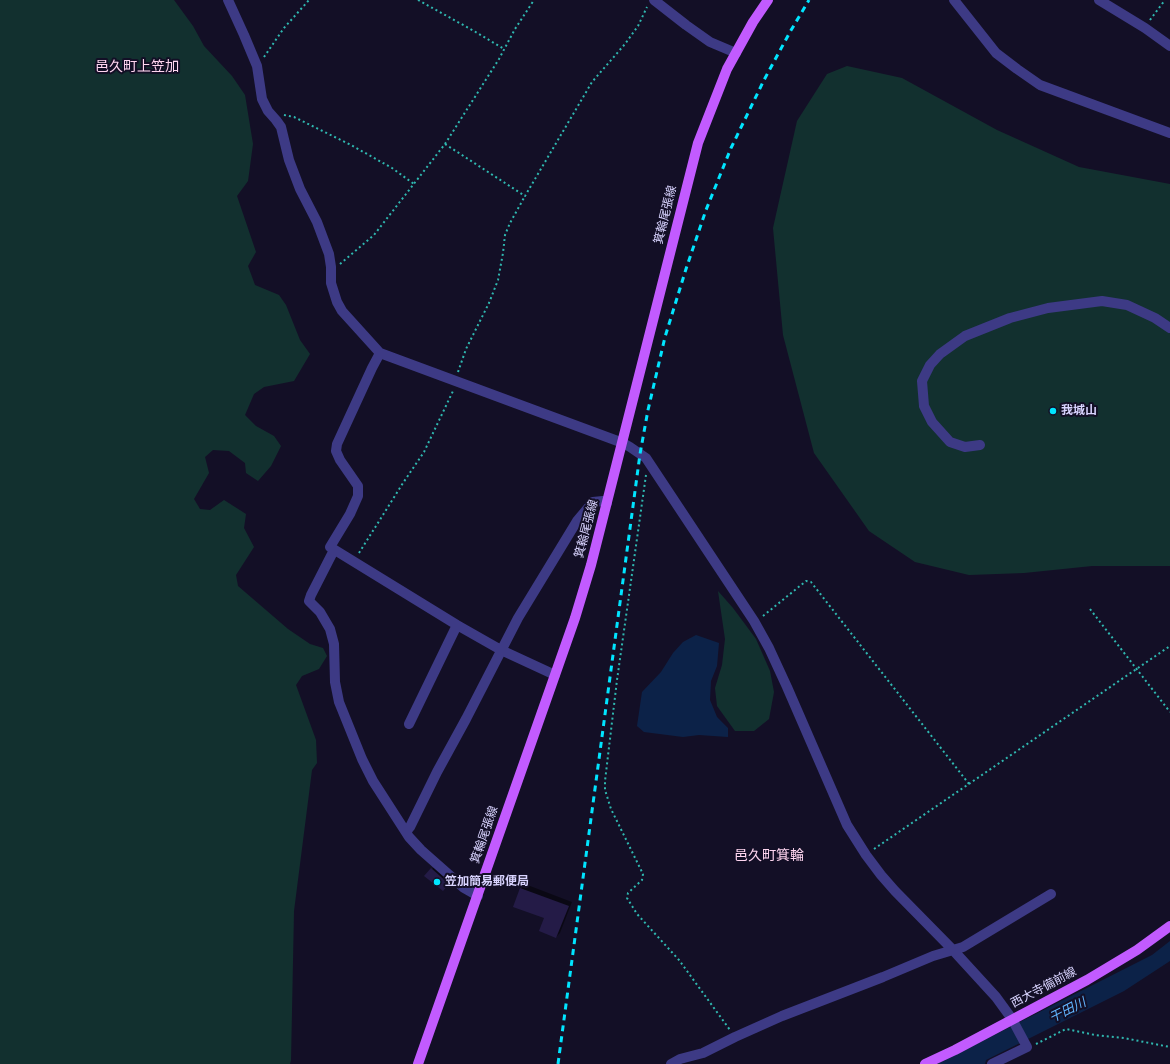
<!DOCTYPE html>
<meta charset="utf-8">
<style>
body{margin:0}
canvas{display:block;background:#130f26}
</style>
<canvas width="1170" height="1064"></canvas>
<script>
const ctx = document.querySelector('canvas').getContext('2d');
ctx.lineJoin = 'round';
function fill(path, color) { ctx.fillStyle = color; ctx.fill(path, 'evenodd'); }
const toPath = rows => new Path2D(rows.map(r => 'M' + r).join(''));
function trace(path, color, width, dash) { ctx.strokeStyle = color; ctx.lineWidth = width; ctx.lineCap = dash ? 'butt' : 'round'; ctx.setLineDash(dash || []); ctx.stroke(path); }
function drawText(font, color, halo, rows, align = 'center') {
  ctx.font = font + ' "Sofia Sans Condensed","Noto Sans JP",sans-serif'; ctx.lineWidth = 4; ctx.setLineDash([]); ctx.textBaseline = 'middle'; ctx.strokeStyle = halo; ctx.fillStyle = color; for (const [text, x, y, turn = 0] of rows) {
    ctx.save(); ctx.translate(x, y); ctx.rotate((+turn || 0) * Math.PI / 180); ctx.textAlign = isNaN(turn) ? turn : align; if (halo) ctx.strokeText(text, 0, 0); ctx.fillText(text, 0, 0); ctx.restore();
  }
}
fill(toPath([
 [0,0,174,0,193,26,204,46,232,76,245,95,253,144,248,181,237,196,256,252,248,266,255,285,279,295,286,305,300,340,310,354,294,381,264,387,254,394,245,415,256,426,274,436,281,446,271,466,258,481,246,473,245,463,229,451,213,450,205,457,209,473,194,499,200,509,210,510,224,500,246,514,244,528,254,547,236,575,238,586,288,629,310,644,323,648,327,656,319,669,302,676,296,685,316,740,317,763,312,770,294,911,291,1060,290,1064,0,1064],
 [847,66,902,78,997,130,1079,167,1170,184,1170,566,1092,566,1024,573,969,575,915,562,869,531,814,453,783,335,773,228,797,121,827,74],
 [718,591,733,608,756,639,770,671,774,692,769,719,754,731,735,731,717,706,715,688,722,665,725,639]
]), '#12302f');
fill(toPath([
 [696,635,719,643,717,666,711,681,710,700,717,717,728,728,728,737,699,735,683,737,644,732,637,726,642,692,661,672,673,653,683,642],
 [1170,941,1170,961,1124,991,986,1060,985,1064,937,1064,1152,955]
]), '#0c2248');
fill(toPath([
 [434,867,451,881,445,888,426,876],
 [525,884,572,902,560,933,556,937,545,918,521,889]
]), '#0007');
fill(toPath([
 [431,868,449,884,443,891,424,876],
 [520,888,569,906,556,938,539,931,544,918,513,907]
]), '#241b47');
trace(toPath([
 [418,0,474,31,504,49],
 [1150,20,1165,0],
 [264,57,284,28,309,0],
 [284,115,294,117,351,145,392,168,414,184],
 [445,144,525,196,592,82,625,44,638,26,647,7],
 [340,264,374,235,445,144,499,59,515,29,534,0],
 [458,372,466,349,489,303,498,280,503,253,505,235,510,223,525,196],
 [646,475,617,680,605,781,605,790,611,809,643,874,642,880,628,893,627,898,637,914,679,960,730,1030],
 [359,553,403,483,424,452,453,391],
 [1090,609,1170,712],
 [763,616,806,581,811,582,969,784],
 [874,849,1170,646],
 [1036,1044,1066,1029,1095,1035,1124,1038,1170,1047]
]), '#2fb8b0', 2, [2, 3]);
trace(toPath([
 [228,0,244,35,257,66,262,99,268,111,276,120,281,127,289,160,300,189,317,222,329,254,331,267,331,283,337,302,342,311,380,353,623,443,630,447,646,458,754,621,769,648,787,687,847,825,866,855,881,875,895,891,953,950,996,997,1012,1019,1027,1047,992,1064],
 [654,0,686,25,710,42,736,53],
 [954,0,996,53,1017,69,1040,85,1170,133],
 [1099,0,1145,28,1170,46],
 [380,353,372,368,337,444,336,451,340,460,358,486,358,496,350,514,330,547,457,625,501,650,555,675],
 [980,445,965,447,950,442,932,422,924,406,922,381,930,365,940,354,965,336,1010,318,1048,308,1102,301,1127,305,1155,318,1170,328],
 [334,550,311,595,309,601,320,612,330,629,334,644,335,682,339,702,362,759,373,781,409,837,421,850,464,888,478,896],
 [409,724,457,625],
 [406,832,410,827,437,772,466,719,518,618,577,521,593,502,603,501,607,503],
 [671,1064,680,1059,703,1053,735,1037,782,1016,883,977,933,956,963,947,1051,894]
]), '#3d3a85', 10);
trace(toPath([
 [418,1064,555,675,575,618,591,565,698,143,727,69,753,22,768,0],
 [925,1064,955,1050,1087,980,1137,950,1170,926]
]), '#c25bff', 10);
trace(toPath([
 [558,1064,640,454,648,410,665,337,686,269,706,210,731,148,764,80,790,32,809,0]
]), '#00e5ff', 3, [6, 5]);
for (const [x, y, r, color] of [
 [1053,411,4,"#00e5ff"],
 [437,882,4,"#00e5ff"]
]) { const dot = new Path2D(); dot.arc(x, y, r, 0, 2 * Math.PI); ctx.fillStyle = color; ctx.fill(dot); trace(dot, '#130f26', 1.5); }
drawText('12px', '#d9d4ff', '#130f26', [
 ["箕輪尾張線",666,215,-76],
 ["箕輪尾張線",587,529,-75],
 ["箕輪尾張線",485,835,-71],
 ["西大寺備前線",1044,988,-28]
]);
drawText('bold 12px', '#d9d4ff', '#130f26', [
 ["我城山",1061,411],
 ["笠加簡易郵便局",445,882]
], 'left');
drawText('italic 13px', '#62b6ff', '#130f26', [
 ["干田川",1068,1011,-27]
]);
drawText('14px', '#ffd6f0', '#130f26', [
 ["邑久町上笠加",137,67],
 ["邑久町箕輪",769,856]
]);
</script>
